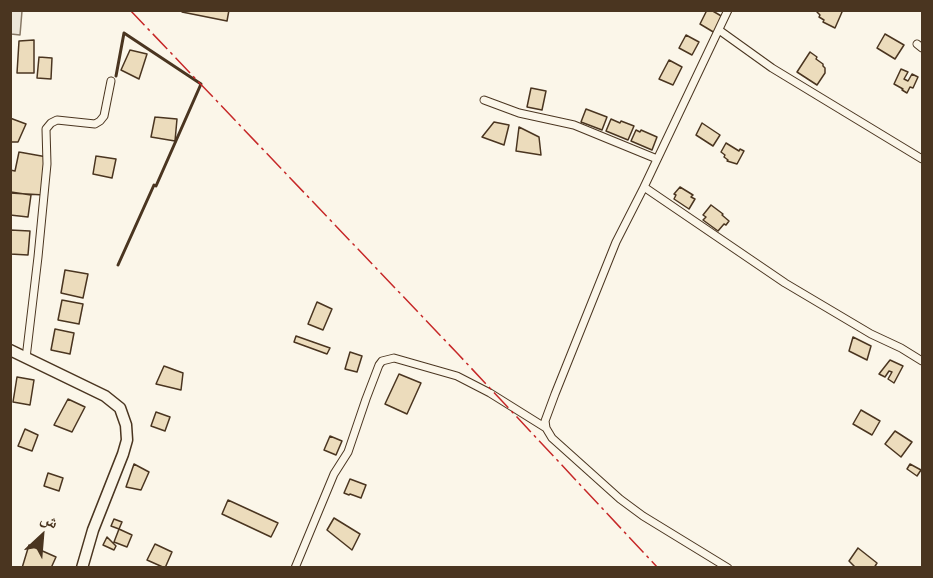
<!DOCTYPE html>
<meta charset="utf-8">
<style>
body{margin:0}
#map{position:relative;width:933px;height:578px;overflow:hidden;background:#fbf6e9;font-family:Barlow,"Noto Naskh Arabic",sans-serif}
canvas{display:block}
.frame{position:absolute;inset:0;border:12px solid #4a3520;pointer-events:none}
.north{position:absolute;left:12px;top:506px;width:60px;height:60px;-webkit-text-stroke:4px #fbf6e9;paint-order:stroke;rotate:26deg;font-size:16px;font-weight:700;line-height:24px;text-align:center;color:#4a3520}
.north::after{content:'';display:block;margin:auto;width:21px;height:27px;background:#4a3520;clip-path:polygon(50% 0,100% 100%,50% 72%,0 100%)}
</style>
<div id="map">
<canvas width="933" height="578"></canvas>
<div class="frame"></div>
<div class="north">ش</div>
</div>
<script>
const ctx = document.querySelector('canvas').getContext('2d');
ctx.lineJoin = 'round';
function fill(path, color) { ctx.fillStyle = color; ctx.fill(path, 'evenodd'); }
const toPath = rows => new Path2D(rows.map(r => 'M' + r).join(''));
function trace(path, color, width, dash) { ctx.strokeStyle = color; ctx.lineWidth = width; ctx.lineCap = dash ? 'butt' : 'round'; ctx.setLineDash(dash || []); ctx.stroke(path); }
const green = toPath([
 [10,11,22,11,20,35,11,34,10,11]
]);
fill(green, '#ede6d9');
trace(green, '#887966', 1.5);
const building = toPath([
 [183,10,229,10,227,21,182,12,183,10],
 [707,10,711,10,723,17,715,33,700,24,707,10],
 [818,10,839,10,842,12,835,28,823,22,824,20,819,17,820,15,817,12,818,10],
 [885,34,904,45,895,59,877,48,885,34],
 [686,35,699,42,692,55,679,48,686,35],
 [34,40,34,73,17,73,19,41,34,40],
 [130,50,147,54,139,79,121,70,130,50],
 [810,52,817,57,816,59,823,64,823,66,825,68,825,73,817,85,797,72,810,52],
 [39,57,52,58,51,79,37,78,39,57],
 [669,60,682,67,673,85,659,79,669,60],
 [901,69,908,72,904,79,908,81,912,74,918,77,913,88,910,87,907,93,902,90,903,89,894,84,901,69],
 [531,88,546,91,542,110,527,107,531,88],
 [586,109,607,117,602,130,581,122,586,109],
 [155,117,177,119,175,141,151,137,155,117],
 [10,118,26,124,18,142,10,142,10,118],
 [611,119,620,123,621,121,634,126,628,140,606,131,611,119],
 [494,122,509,125,504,145,482,137,494,122],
 [702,123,720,135,713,146,696,135,702,123],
 [519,127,539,137,541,155,516,151,519,127],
 [636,130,640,132,641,130,657,137,652,150,631,141,636,130],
 [726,143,739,151,740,149,744,151,737,164,727,161,728,160,724,157,725,155,721,152,726,143],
 [19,152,47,157,44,195,10,193,10,170,15,171,19,152],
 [96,156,116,159,112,178,93,174,96,156],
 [680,187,693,195,691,197,695,199,689,209,674,199,676,195,674,194,680,187],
 [11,192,31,195,28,217,10,215,11,192],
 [711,205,723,214,722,215,729,221,726,225,724,224,718,231,703,220,706,217,703,215,711,205],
 [10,230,30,231,28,255,10,254,10,230],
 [65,270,88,274,83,298,61,293,65,270],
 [62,300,83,304,79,324,58,320,62,300],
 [317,302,332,309,323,330,308,324,317,302],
 [55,329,74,333,70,354,51,350,55,329],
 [296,336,330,348,327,354,294,342,296,336],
 [853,337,871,346,867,360,849,351,853,337],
 [350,352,362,356,357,372,345,369,350,352],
 [890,360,903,366,894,383,888,379,892,372,889,371,885,377,879,374,890,360],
 [164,366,183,373,181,390,156,384,164,366],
 [399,374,421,383,407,414,385,404,399,374],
 [17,377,34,380,30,405,13,402,17,377],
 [68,399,85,407,72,432,54,425,68,399],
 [861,410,880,421,872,435,853,424,861,410],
 [156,412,170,417,165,431,151,426,156,412],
 [25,429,38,435,32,451,18,446,25,429],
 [895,431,912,442,901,457,885,444,895,431],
 [330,436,342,441,336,455,324,450,330,436],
 [134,464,149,472,141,490,126,487,134,464],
 [910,464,921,470,917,476,907,469,910,464],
 [48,473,63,478,59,491,44,486,48,473],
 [350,479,366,485,361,498,350,494,349,495,344,493,350,479],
 [228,500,278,523,271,537,222,514,228,500],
 [334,518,360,534,352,550,327,530,334,518],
 [114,519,122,522,119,529,111,526,114,519],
 [119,529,132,535,127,547,114,542,119,529],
 [107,537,116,546,114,550,103,545,107,537],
 [155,544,172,552,165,568,147,560,155,544],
 [29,545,56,557,51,568,22,568,29,545],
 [858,548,877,563,874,568,856,568,849,561,858,548]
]);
fill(building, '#ecdcbc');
trace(building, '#4a3520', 1.5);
const street = toPath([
 [719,30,772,68,922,159],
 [917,44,922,48],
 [484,100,519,113,574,125,657,159],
 [644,187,785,283,871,334,901,348,922,361],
 [26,358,38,257,47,164,46,129,51,123,57,120,95,124,100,121,104,116,111,81],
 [295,568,334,474,348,452,366,399,379,365,382,361,394,358,457,376,490,393,546,428],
 [728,568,643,516,620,499,552,438,546,428,545,421,555,394,616,242,644,187,728,10]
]);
const secondary = toPath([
 [10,350,105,396,120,408,126,425,127,440,123,454,93,530,82,568]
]);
trace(street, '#4a3520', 9);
trace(secondary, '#4a3520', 13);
trace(street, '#fbf6e9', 7);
trace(secondary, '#fbf6e9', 10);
trace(toPath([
 [116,76,124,33,201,84,156,186,154,185,118,265]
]), '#4a3520', 3);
trace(toPath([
 [130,10,458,354,658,568]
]), '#c62828', 1.5, [21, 4.5, 3, 4.5]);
</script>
